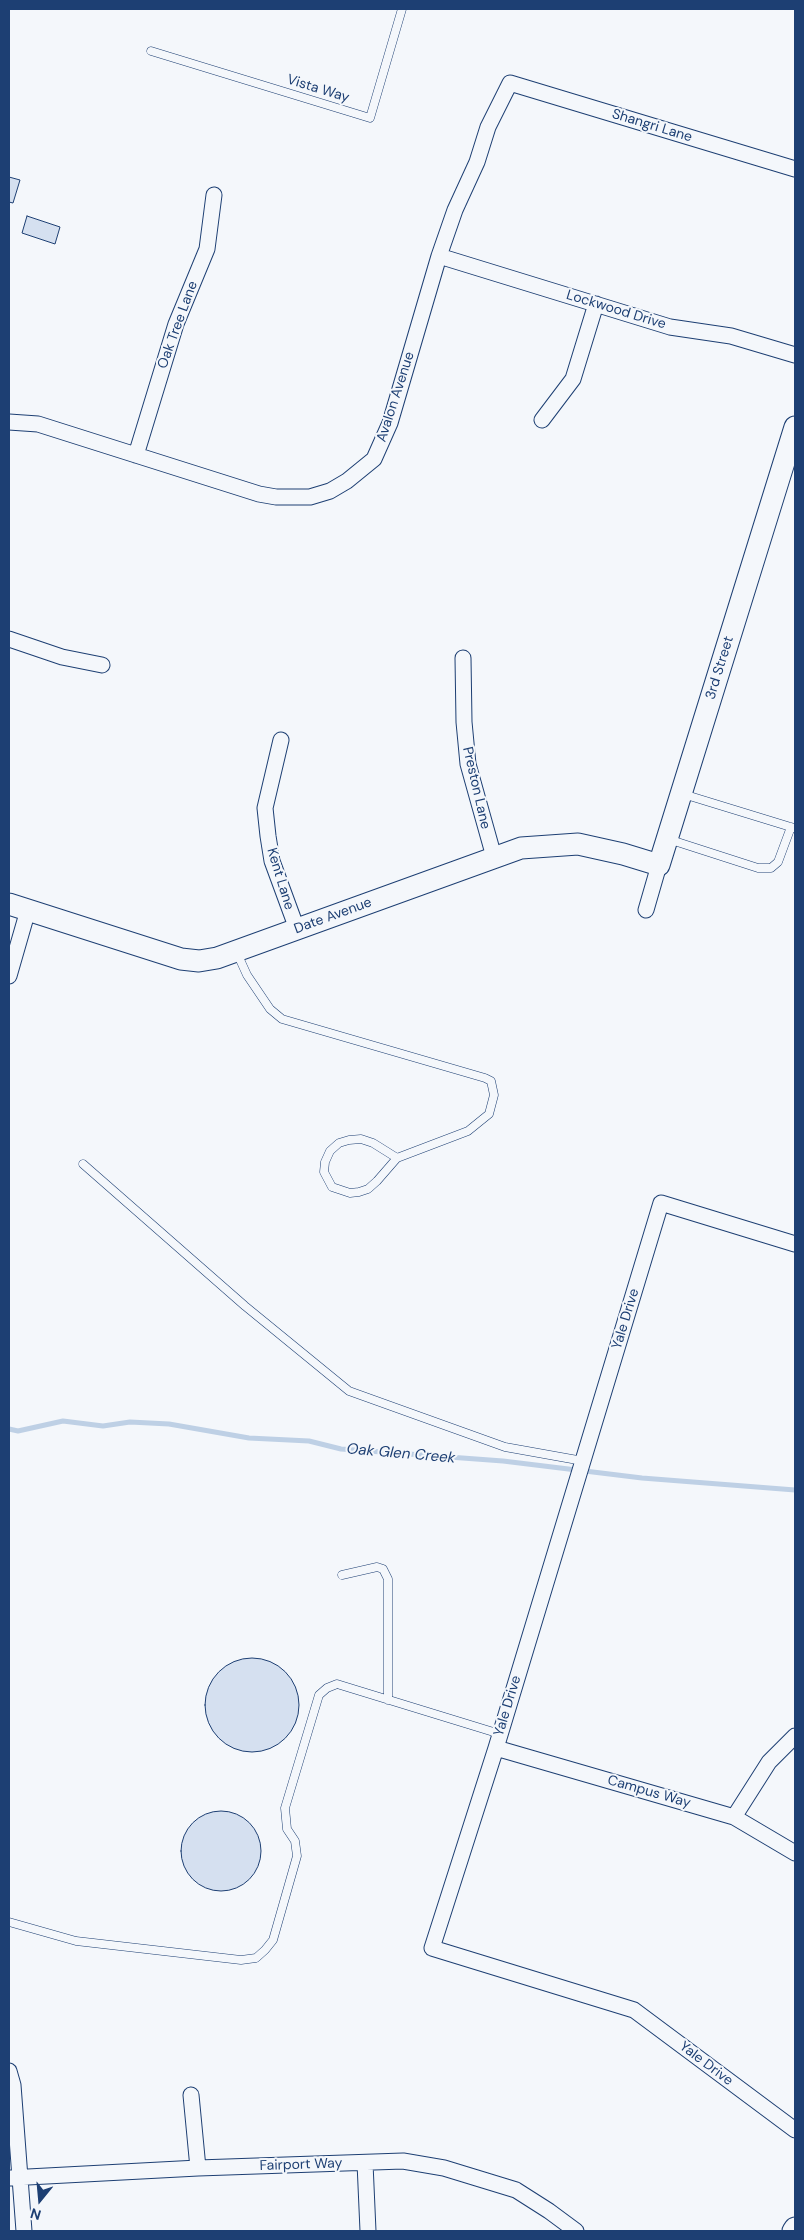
<!DOCTYPE html>
<style>
body{margin:0}
#map{position:relative;width:804px;height:2240px;overflow:hidden;background:#f4f7fb;font-family:"DM Sans",sans-serif}
canvas{display:block}
.frame{position:absolute;inset:0;border:10px solid #1d3f73;pointer-events:none}
.north{position:absolute;left:15px;top:2175px;width:50px;height:50px;-webkit-text-stroke:4px #f4f7fb;paint-order:stroke;rotate:197deg;font-size:14px;font-weight:700;line-height:20px;text-align:center;color:#1d3f73}
.north::after{content:'';display:block;margin:auto;width:18px;height:22px;background:#1d3f73;clip-path:polygon(50% 0,100% 100%,50% 72%,0 100%)}
</style>
<div id="map">
<canvas width="804" height="2240"></canvas>
<div class="frame"></div>
<div class="north">N</div>
</div>
<script>
const ctx = document.querySelector('canvas').getContext('2d');
ctx.lineJoin = 'round';
const toPath = rows => new Path2D(rows.map(r => 'M' + r).join(''));
function trace(path, color, width, dash) { ctx.strokeStyle = color; ctx.lineWidth = width; ctx.lineCap = dash ? 'butt' : 'round'; ctx.setLineDash(dash || []); ctx.stroke(path); }
function fill(path, color) { ctx.fillStyle = color; ctx.fill(path, 'evenodd'); }
function drawText(font, color, halo, rows, align = 'center') {
  ctx.font = font + ' "DM Sans",sans-serif'; ctx.lineWidth = 4; ctx.setLineDash([]); ctx.textBaseline = 'middle'; ctx.strokeStyle = halo; ctx.fillStyle = color; for (const [text, x, y, turn = 0] of rows) {
    ctx.save(); ctx.translate(x, y); ctx.rotate((+turn || 0) * Math.PI / 180); ctx.textAlign = isNaN(turn) ? turn : align; if (halo) ctx.strokeText(text, 0, 0); ctx.fillText(text, 0, 0); ctx.restore();
  }
}
trace(toPath([
 [9,1429,18,1431,63,1421,103,1426,130,1422,169,1424,249,1438,309,1441,341,1449,503,1461,642,1478,795,1490]
]), '#bed0e5', 5);
const building = toPath([
 [9,177,20,180,13,203,9,202,9,177],
 [27,216,60,227,55,244,22,233,27,216],
 '205 1705a47 47 0 1 1 94 0a47 47 0 1 1-94 0Z',
 '181 1851a40 40 0 1 1 80 0a40 40 0 1 1-80 0Z'
]);
fill(building, '#d5e0f0');
trace(building, '#1d3f73', 1);
const lane = toPath([
 [151,51,370,118,402,9],
 [683,794,794,828],
 [668,839,758,868,771,868,778,862,791,827],
 [237,953,247,975,270,1009,282,1019,485,1078,491,1081,494,1095,489,1114,468,1131,397,1158,373,1143,361,1139,349,1140,339,1143,330,1151,325,1162,324,1172,332,1187,350,1193,359,1192,368,1189,377,1181,397,1158],
 [83,1164,245,1306,349,1391,505,1447,583,1461],
 [342,1575,377,1567,383,1569,388,1579,388,1700],
 [9,1922,76,1941,241,1960,256,1958,265,1950,273,1940,297,1856,295,1841,287,1829,285,1808,319,1695,327,1688,337,1684,500,1734]
]);
const street = toPath([
 [439,256,670,327,731,336,795,355],
 [542,420,573,379,596,304],
 [9,422,38,424,259,494,276,497,310,497,330,491,347,481,374,459,390,423,439,256,455,210,477,162,488,127,510,83,795,169],
 [136,455,176,324,207,249,214,195],
 [9,639,62,657,102,665],
 [463,658,464,722,468,764,494,857],
 [281,740,265,808,268,836,272,861,297,929],
 [646,910,659,865],
 [9,976,28,910],
 [795,1244,661,1203,496,1748,432,1948,634,2010,795,2130],
 [496,1748,734,1817,795,1853],
 [734,1817,769,1762,795,1736],
 [9,2071,13,2085,24,2231],
 [191,2095,198,2168],
 [365,2163,368,2231],
 [9,2178,198,2168,403,2161,444,2168,516,2190,549,2211,576,2231]
]);
const secondary = toPath([
 [9,904,181,959,199,961,217,958,521,848,578,844,623,854,659,865,795,427],
 [793,2231,795,2228]
]);
trace(lane, '#1d3f73', 9);
trace(street, '#1d3f73', 17);
trace(secondary, '#1d3f73', 23);
trace(lane, '#f4f7fb', 8);
trace(street, '#f4f7fb', 15);
trace(secondary, '#f4f7fb', 21);
drawText('14px', '#1d3f73', '#f4f7fb', [
 ["Vista Way",318,89,17],
 ["Shangri Lane",652,126,17],
 ["Lockwood Drive",616,310,17],
 ["Oak Tree Lane",178,325,-70],
 ["Avalon Avenue",396,397,-72],
 ["3rd Street",720,668,-73],
 ["Preston Lane",476,788,77],
 ["Kent Lane",280,879,73],
 ["Date Avenue",333,916,-20],
 ["Yale Drive",626,1319,-73],
 ["Yale Drive",508,1706,-73],
 ["Campus Way",649,1792,16],
 ["Yale Drive",706,2064,37],
 ["Fairport Way",301,2165,-2]
]);
drawText('italic 15px', '#1d3f73', '#f4f7fb', [
 ["Oak Glen Creek",401,1454,5]
]);
</script>
